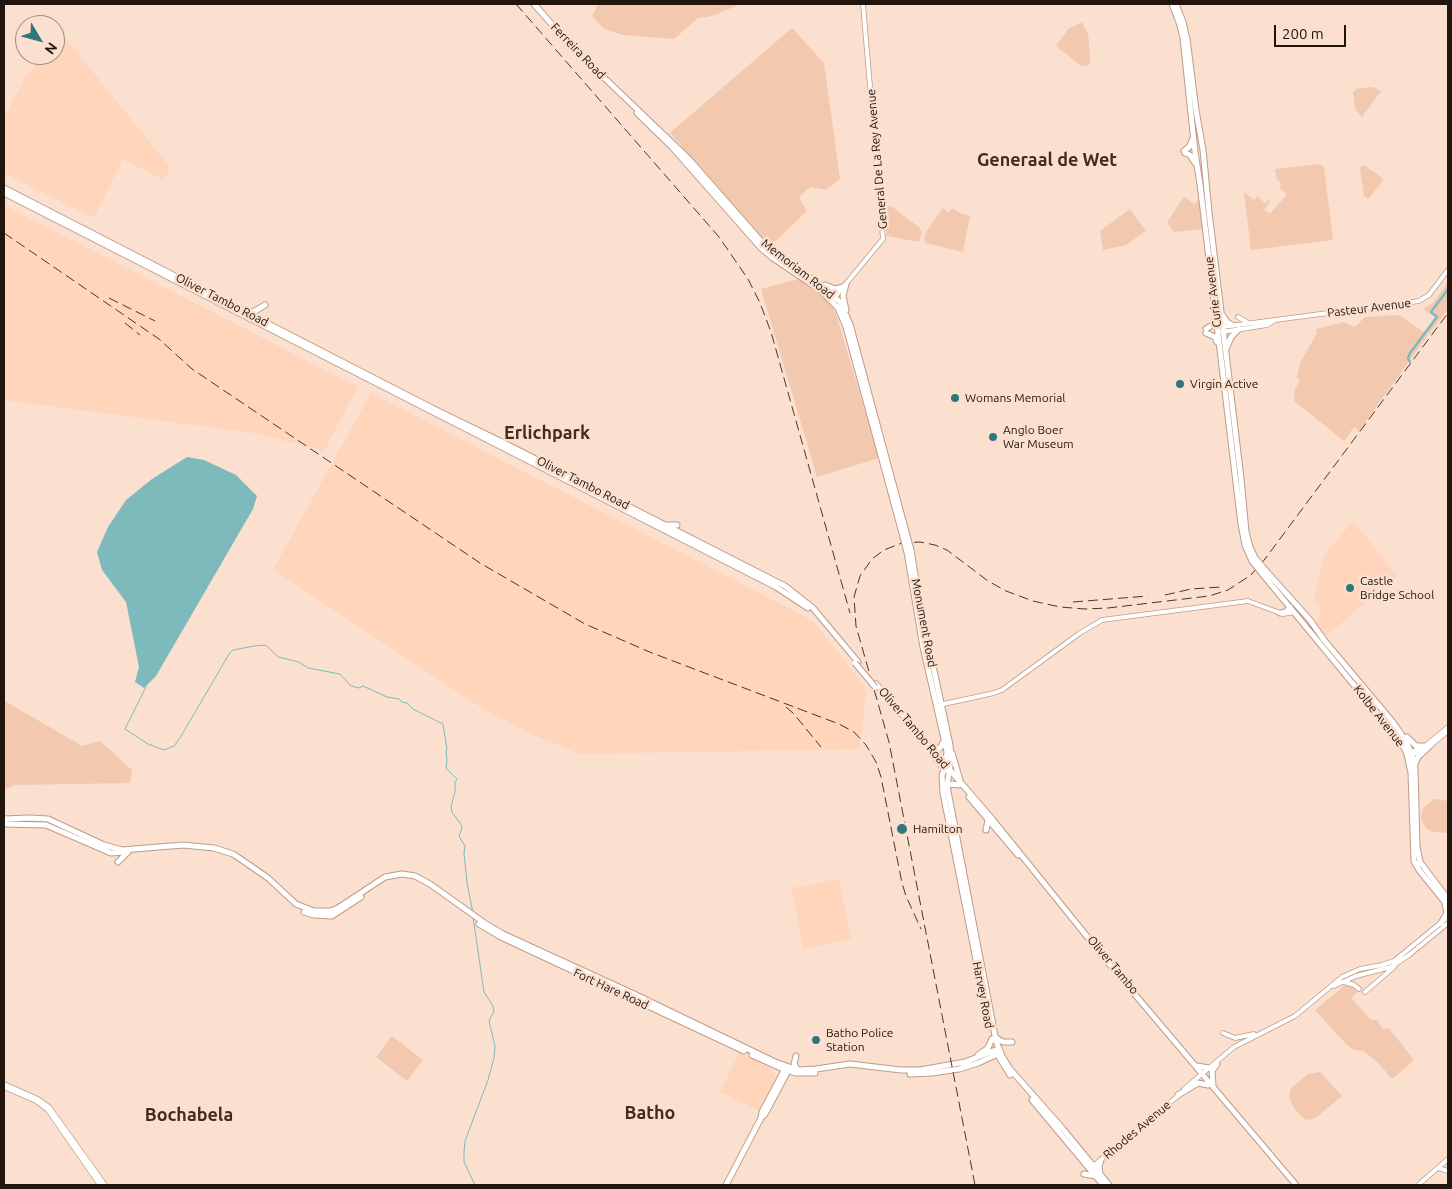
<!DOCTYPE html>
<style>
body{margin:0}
#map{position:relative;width:1452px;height:1189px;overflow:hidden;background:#fbdfcf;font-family:Ubuntu,sans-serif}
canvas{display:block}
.frame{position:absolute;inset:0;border:5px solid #21150d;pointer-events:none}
.north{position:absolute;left:15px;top:15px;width:50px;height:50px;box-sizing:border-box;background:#fbdfcf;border:1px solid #a48e81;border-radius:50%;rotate:127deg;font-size:14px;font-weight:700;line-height:20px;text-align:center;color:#21150d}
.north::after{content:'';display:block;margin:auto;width:18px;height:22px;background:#2e787b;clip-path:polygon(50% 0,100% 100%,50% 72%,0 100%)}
.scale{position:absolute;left:1274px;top:25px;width:72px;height:22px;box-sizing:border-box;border:2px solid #21150d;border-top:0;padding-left:6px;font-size:15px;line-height:18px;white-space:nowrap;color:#21150d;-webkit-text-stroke:4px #fbdfcf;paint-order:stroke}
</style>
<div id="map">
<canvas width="1452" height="1189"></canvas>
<div class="frame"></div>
<div class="north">N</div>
<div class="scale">200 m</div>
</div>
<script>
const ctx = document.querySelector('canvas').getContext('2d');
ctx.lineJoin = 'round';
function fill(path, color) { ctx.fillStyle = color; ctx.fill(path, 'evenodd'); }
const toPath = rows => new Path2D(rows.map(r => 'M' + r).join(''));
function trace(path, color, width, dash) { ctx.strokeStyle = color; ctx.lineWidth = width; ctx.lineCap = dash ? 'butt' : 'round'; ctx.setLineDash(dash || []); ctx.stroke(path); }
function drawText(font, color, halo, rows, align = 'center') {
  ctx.font = font + ' Ubuntu,sans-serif'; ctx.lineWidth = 5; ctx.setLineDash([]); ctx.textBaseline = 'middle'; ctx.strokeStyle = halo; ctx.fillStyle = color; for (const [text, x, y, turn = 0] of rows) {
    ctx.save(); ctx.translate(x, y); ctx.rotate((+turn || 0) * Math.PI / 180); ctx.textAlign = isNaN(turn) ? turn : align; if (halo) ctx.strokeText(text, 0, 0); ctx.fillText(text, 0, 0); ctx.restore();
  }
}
fill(toPath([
 [62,34,170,167,164,180,123,159,94,218,4,173,4,118,25,77,45,55,55,55,55,43],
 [4,205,358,387,324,451,254,433,4,400],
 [371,393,796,612,814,622,864,686,866,693,860,749,580,754,540,738,485,710,273,570],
 [1353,521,1397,576,1326,636,1316,622,1320,613,1319,606,1314,600,1324,556],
 [839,879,851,939,803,949,792,888],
 [739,1053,770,1068,774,1073,775,1084,760,1111,720,1092]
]), '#ffd5bc');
fill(toPath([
 [598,4,741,4,712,16,698,18,674,39,623,35,604,29,592,16],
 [1082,22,1088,34,1089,42,1090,63,1086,66,1081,66,1056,46,1068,29],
 [792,28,824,63,840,179,826,190,811,187,806,190,799,198,807,211,769,247,670,133],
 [1372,87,1381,91,1362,117,1355,108,1353,93,1356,89],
 [1320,164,1324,167,1333,240,1251,250,1244,192,1254,200,1257,196,1265,203,1268,200,1270,202,1264,210,1270,214,1287,194,1280,189,1281,183,1277,180,1275,169],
 [1364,165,1381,177,1383,180,1382,182,1368,199,1364,196,1360,168],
 [1184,197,1195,204,1199,199,1203,229,1174,232,1167,222],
 [891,206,920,228,922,233,919,242,887,236,883,211,886,207],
 [943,208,948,213,952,208,962,214,970,216,963,252,925,243,924,238,928,229],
 [1130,209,1146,231,1126,245,1103,250,1100,231],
 [798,279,829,302,836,314,879,458,817,477,761,289],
 [1448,282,1448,309,1429,334,1425,331,1435,317,1423,309,1433,303],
 [1399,315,1428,335,1359,431,1354,427,1344,441,1294,401,1295,389,1300,380,1297,377,1300,363,1317,333,1316,329,1344,322,1355,327,1365,317],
 [4,698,5,701,82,746,100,741,132,770,130,783,14,785,4,790],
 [1434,799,1448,801,1448,833,1433,832,1426,828,1421,818,1423,808],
 [1344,986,1352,986,1357,992,1351,998,1371,1020,1377,1020,1383,1029,1389,1028,1414,1060,1392,1079,1379,1064,1364,1051,1354,1050,1346,1044,1315,1010],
 [392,1036,423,1060,407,1081,376,1057],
 [1320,1072,1342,1096,1314,1119,1306,1120,1295,1110,1289,1097,1291,1088,1308,1074]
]), '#f2c8af');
fill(toPath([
 [187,457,204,460,236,475,257,496,253,509,156,676,144,688,135,682,139,667,126,602,102,570,97,552,108,527,126,500,152,479]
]), '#7ebabc');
trace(toPath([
 [146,687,125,729,148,744,164,750,174,746,180,738,229,654,233,650,254,646,266,645,278,657,299,662,308,668,340,674,351,686,359,688,363,686,387,697,399,699,402,702,407,703,413,709,443,724,447,749,446,751,447,760,446,768,457,779,455,783,455,792,451,806,452,812,462,826,461,831,459,836,465,846,464,853,467,883,473,913],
 [473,917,484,992,493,1006,494,1011,489,1021,495,1046,494,1058,488,1080,465,1141,464,1152,464,1162,475,1185]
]), '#7ebabc', 1);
trace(toPath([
 [1410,362,1408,358,1410,353,1437,317,1431,312,1448,289]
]), '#7ebabc', 2.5);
const minor = toPath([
 [835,297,883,239,863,4],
 [1238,317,1248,323],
 [1222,327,1419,301,1429,295,1448,270],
 [1222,332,1267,325,1275,320],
 [939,705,994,693,1002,690,1080,633,1102,620,1248,601,1283,614,1294,612],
 [1430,746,1448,731],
 [1409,753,1425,746,1448,727],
 [1409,756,1424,750],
 [1344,982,1354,985,1359,989],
 [1334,986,1356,976,1391,967,1409,955,1448,923],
 [1365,992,1394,967],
 [1223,1033,1235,1038,1254,1034],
 [4,1084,38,1099,49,1107,105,1185],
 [4,1087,36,1101,48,1110,100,1185],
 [1184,1089,1234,1047,1295,1016,1342,977,1360,969,1382,965,1394,961,1448,917],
 [1092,1167,1179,1095],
 [1438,1168,1448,1171],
 [1418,1185,1448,1159]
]);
const major = toPath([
 [534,4,570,45,688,158,767,248,815,281,840,302,850,324,906,532],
 [1172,4,1180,25,1183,38,1195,152,1200,184,1241,524,1245,545,1252,561],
 [1176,4,1183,22,1187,39,1196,110,1203,150,1209,212,1241,478,1246,532,1250,547,1255,558],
 [637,113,672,147,761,248,773,258,820,290,838,308,846,327,902,533],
 [1184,151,1190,146,1192,140],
 [1185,153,1190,155,1195,163],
 [4,188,434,409,508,445,785,586,813,608,858,662],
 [4,193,776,587,808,608],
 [846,284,843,296,846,310],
 [825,285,835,289,843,287],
 [248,312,255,311,265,305],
 [1223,316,1227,322,1232,325],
 [1206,329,1212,325,1215,319],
 [1206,333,1215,337,1217,342],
 [1227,347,1231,337,1239,329],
 [667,525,677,525],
 [911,550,920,605,950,745,951,759,947,786,996,1041,1002,1056,1010,1069,1063,1129,1109,1185],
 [907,552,923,647,947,752,946,762,942,776,943,793,987,1015],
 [1267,572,1310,620,1324,640,1392,721,1406,741,1412,755,1415,768,1417,846,1420,862,1448,899],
 [1264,576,1401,742,1407,754,1411,773,1414,861,1419,870,1448,906],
 [1280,613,1286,612,1290,607],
 [876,684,993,820,1110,965,1296,1185],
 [1407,737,1416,746,1425,746],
 [933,750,940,748,944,741],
 [930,751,945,770],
 [952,753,960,780],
 [1415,764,1418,757,1431,745],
 [947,786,952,784,959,785],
 [969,797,1018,855],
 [4,819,29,818,48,819,104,845,122,850,183,845,214,848,233,854,242,860,268,878,296,904,314,911,331,911,338,908,385,877,402,874,415,876,430,884,486,924,503,934,634,994,775,1062,798,1070,816,1069,850,1064,901,1070,920,1070,965,1062,998,1049],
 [4,824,46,825,111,853,125,852],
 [986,830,988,820],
 [118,862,128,852],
 [304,912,314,915,332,916,361,897],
 [1441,923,1447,913,1445,904],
 [479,924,501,937,744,1051],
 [995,1037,1003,1042,1012,1042],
 [996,1052,1010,1075],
 [752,1055,783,1069,796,1073,815,1073],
 [978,1055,988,1048,992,1039],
 [796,1056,794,1064,797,1069],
 [1197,1066,1209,1068],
 [910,1074,932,1073,959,1069,978,1063,1000,1053],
 [1213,1085,1212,1071,1217,1064],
 [1178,1095,1198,1083,1208,1085],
 [1032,1100,1103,1185],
 [761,1118,765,1114,789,1069],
 [1084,1174,1096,1176],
 [1100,1174,1099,1166,1101,1160],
 [726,1185,761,1118,762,1112,786,1067]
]);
trace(minor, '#bd9c89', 5.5);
trace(major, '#bd9c89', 7);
trace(minor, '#fff', 4);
trace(major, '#fff', 5);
trace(toPath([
 [516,4,719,237,748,279,760,303,771,332,850,613],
 [4,233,159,339,192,369,480,563,585,624,652,653,839,724,854,732,866,745,876,762,881,777,902,883,906,896,921,929],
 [109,298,155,321],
 [125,323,140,335],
 [1165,595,1191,589,1221,587],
 [1073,602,1148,596],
 [786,707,794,714,821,747],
 [975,1185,889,742,856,626,854,597,860,576,872,559,884,550,902,543,920,542,935,545,947,550,988,581,1006,591,1033,601,1060,607,1085,609,1108,608,1209,596,1228,590,1251,575,1265,559,1448,313]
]), '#46372e', 1, [10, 5]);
const majorBridge = toPath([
 [906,532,911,550],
 [902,533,907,552],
 [1255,558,1267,572],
 [1252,561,1264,576],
 [855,663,875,687]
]);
trace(majorBridge, '#bd9c89', 7, []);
trace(majorBridge, '#fff', 5);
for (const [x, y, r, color] of [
 [1180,384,5,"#2e787b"],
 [955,398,5,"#2e787b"],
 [993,437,5,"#2e787b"],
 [1350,588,5,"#2e787b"],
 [902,829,6,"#2e787b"],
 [816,1040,5,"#2e787b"]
]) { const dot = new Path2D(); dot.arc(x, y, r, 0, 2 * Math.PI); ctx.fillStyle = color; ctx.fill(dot); trace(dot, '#fbdfcf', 2); }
drawText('12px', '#21150d', '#fbdfcf', [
 ["Ferreira Road",578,51,46],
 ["General De La Rey Avenue",877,159,-95],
 ["Memoriam Road",798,269,38],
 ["Curie Avenue",1213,292,-97],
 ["Oliver Tambo Road",222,300,27],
 ["Pasteur Avenue",1369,308,-7],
 ["Oliver Tambo Road",583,483,27],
 ["Monument Road",924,623,79],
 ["Kolbe Avenue",1379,716,52],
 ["Oliver Tambo Road",914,728,50],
 ["Oliver Tambo",1113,965,50],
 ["Fort Hare Road",611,989,25],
 ["Harvey Road",983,995,79],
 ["Rhodes Avenue",1137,1130,-40]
]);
drawText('12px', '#21150d', '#fbdfcf', [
 ["Virgin Active",1190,384],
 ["Womans Memorial",965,398],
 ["Anglo Boer",1003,430],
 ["War Museum",1003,444],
 ["Castle",1360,581],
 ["Bridge School",1360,595],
 ["Hamilton",913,829],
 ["Batho Police",826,1033],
 ["Station",826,1047]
], 'left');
drawText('bold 18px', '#452b1a', '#fbdfcf', [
 ["Generaal de Wet",1047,160],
 ["Erlichpark",547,433],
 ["Batho",650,1113],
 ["Bochabela",189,1115]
]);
</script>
